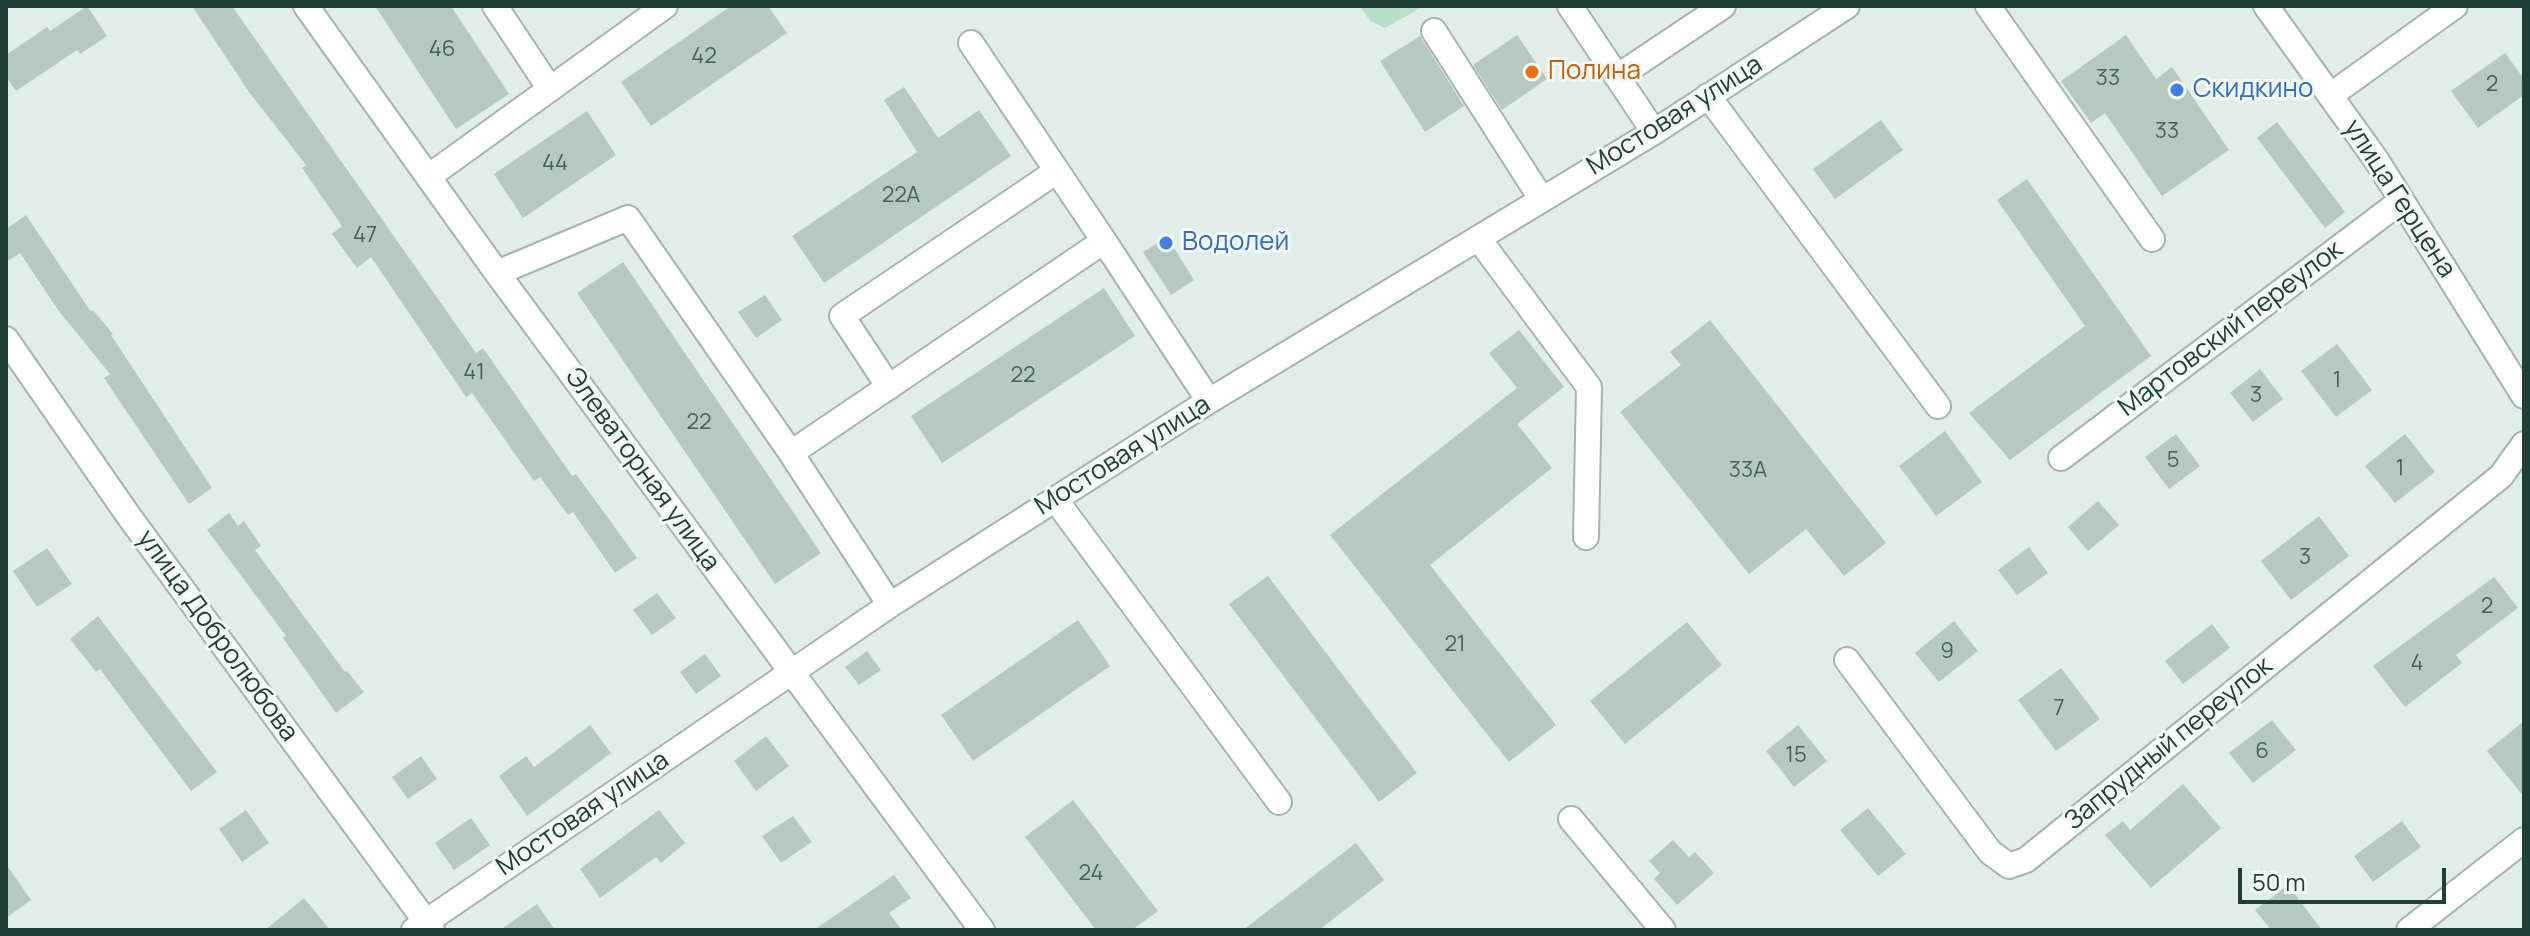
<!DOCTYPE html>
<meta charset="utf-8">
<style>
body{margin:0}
#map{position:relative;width:2530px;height:936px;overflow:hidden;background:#e1ede9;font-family:Manrope,sans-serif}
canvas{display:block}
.frame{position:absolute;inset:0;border:8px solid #203f39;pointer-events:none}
.scale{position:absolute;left:2238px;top:868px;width:208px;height:36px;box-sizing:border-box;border:4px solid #203f39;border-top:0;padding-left:10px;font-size:24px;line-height:28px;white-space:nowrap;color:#203f39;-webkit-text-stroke:6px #f2f9f6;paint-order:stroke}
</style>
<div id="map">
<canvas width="2530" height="936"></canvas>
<div class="frame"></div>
<div class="scale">50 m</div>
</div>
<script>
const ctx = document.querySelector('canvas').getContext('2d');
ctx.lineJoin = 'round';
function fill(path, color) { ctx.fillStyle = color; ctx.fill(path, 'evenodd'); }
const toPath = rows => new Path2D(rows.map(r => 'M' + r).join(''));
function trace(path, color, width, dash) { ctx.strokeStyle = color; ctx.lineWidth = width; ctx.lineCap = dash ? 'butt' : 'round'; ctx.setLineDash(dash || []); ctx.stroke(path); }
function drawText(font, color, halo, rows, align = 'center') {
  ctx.font = font + ' Manrope,sans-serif'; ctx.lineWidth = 6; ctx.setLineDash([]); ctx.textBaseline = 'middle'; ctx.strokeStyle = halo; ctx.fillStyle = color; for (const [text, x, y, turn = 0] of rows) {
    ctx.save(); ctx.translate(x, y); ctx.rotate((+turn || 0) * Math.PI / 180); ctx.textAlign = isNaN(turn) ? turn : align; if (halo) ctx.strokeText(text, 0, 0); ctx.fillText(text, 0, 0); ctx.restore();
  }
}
fill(toPath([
 [1360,6,1424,6,1385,28,1370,21]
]), '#b8e0c6');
fill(toPath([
 [87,6,107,36,80,54,77,50,16,91,6,77,6,55,47,27,50,31],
 [192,6,232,6,476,353,483,348,572,476,576,474,637,558,615,573,573,512,568,515,540,477,534,481,472,393,466,397,371,257,357,268,332,234,342,226,302,168,306,165,249,92],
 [375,6,451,6,509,94,456,129],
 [731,6,768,6,787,33,651,126,621,82],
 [1517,35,1547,79,1502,110,1473,65],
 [2126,35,2156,79,2172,67,2229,150,2162,196,2105,113,2091,123,2061,81],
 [1420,36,1464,106,1425,132,1380,61],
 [2505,53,2524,79,2524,95,2478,128,2451,91],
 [904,87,938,138,979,110,1011,156,824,283,792,236,917,152,884,100],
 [587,111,616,155,523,218,494,174],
 [1881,120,1903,150,1835,199,1813,169],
 [2277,122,2345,212,2325,228,2257,138],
 [2027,179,2151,356,2010,460,1969,413,2085,326,1997,200],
 [26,215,91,312,93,310,113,334,111,335,212,488,189,504,104,378,110,374,58,310,20,253,6,262,6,229],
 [1167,237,1194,280,1171,295,1143,252],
 [623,262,821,553,775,584,577,293],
 [1104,288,1135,336,942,463,911,416],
 [765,295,782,320,756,338,738,312],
 [1710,320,1886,543,1844,576,1806,529,1749,574,1620,412,1681,365,1670,352],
 [1519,330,1564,387,1517,424,1552,468,1430,565,1556,725,1509,762,1330,535,1517,388,1489,353],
 [2337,344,2372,390,2336,417,2301,371],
 [2260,369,2283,399,2253,422,2230,393],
 [1945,431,1982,482,1936,516,1899,466],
 [2176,434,2200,466,2169,489,2145,457],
 [2405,434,2435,472,2395,503,2365,466],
 [2098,501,2119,525,2088,551,2068,527],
 [229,513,238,526,244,521,261,546,255,550,345,672,347,671,364,692,336,713,283,638,286,636,207,530],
 [2319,516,2349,556,2291,600,2261,561],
 [2029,547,2048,573,2017,595,1998,570],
 [47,548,72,584,37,607,13,571],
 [1268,576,1417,773,1379,802,1229,604],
 [2494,577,2518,608,2456,655,2462,663,2405,707,2373,666],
 [657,593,676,618,652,635,633,610],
 [98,616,217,772,191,791,100,669,96,672,70,639],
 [1078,620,1110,666,973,761,941,715],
 [1954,621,1978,651,1939,682,1915,653],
 [1687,622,1722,665,1625,744,1590,701],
 [2212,624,2230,648,2183,684,2165,661],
 [867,651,881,670,859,685,845,667],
 [705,654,721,676,696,694,680,672],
 [2061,668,2100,719,2056,751,2018,700],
 [2272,720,2296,750,2253,783,2229,753],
 [2524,721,2524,797,2487,751],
 [590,725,611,753,527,816,499,776,526,756,534,767],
 [1798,725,1827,761,1794,787,1766,751],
 [766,736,789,766,756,791,734,761],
 [421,756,437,779,408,799,392,777],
 [2183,784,2221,828,2151,888,2105,835,2123,821,2130,830],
 [1073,800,1158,911,1132,930,1096,930,1025,837],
 [1868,808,1906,854,1878,876,1840,830],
 [246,810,269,843,242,862,219,829],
 [659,810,685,843,661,863,656,857,600,898,580,869],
 [793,816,812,842,781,863,762,836],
 [471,818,490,845,454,870,435,843],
 [2402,821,2421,847,2373,882,2354,856],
 [1673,840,1689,857,1695,852,1714,873,1677,905,1654,879,1660,873,1649,861],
 [1356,843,1384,880,1319,930,1243,930],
 [6,864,31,900,6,918],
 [894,875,911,898,889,913,902,930,814,930],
 [2288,885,2322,930,2271,930,2255,910],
 [304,898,330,930,265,930],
 [537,904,555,930,500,930]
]), '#b6c8c2');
const minor = toPath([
 [306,6,497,273,982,930],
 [495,6,550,89],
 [1570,6,1654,132],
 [1988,6,2152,239],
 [2266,6,2377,161,2524,396],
 [1434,31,1542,200],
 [971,43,1104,241],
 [1617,77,1723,6],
 [2331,95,2455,6],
 [1708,96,1938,406],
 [428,177,665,6],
 [1478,238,1589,387,1586,537],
 [497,273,628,218,791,453,1104,241,1209,401],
 [6,339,128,515,432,930],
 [889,387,842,316,1057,171],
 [791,453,890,605],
 [2061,458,2401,201],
 [1055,499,1279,802],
 [1847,660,1990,852,2009,866,2026,860,2501,476,2524,444],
 [1571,819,1663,930],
 [414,930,890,605,1209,401,1654,132,1847,6],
 [2409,930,2524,840]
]);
trace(minor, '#a3b5b1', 28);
trace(minor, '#fff', 24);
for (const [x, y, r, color] of [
 [1532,72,8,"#e8710a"],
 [2177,90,8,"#3f7fe0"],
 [1166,243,8,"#3f7fe0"]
]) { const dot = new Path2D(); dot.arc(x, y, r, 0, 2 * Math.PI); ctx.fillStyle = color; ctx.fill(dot); trace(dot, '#f2f9f6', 3); }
drawText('22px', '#46615b', null, [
 ["46",442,50],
 ["42",704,57],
 ["33",2108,79],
 ["2",2492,85],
 ["33",2167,132],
 ["44",555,164],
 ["22А",901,196],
 ["47",365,236],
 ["41",474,373],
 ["22",1023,376],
 ["1",2337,381],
 ["3",2256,396],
 ["22",699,423],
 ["5",2173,461],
 ["1",2400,469],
 ["33А",1748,471],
 ["3",2305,558],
 ["2",2487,607],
 ["21",1455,645],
 ["9",1947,652],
 ["4",2417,664],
 ["7",2059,709],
 ["6",2262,752],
 ["15",1796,756],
 ["24",1091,874]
]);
drawText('26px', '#c56008', '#f2f9f6', [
 ["Полина",1548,72]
], 'left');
drawText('26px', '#366cbe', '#f2f9f6', [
 ["Скидкино",2193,90],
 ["Водолей",1182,243]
], 'left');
drawText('26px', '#203f39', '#f2f9f6', [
 ["Мостовая улица",1675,116,-32],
 ["улица Герцена",2399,199,57],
 ["Мартовский переулок",2231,329,-37],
 ["Мостовая улица",1123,456,-32],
 ["Элеваторная улица",642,470,54],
 ["улица Добролюбова",217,636,54],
 ["Запрудный переулок",2169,744,-39],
 ["Мостовая улица",583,814,-34]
]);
</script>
